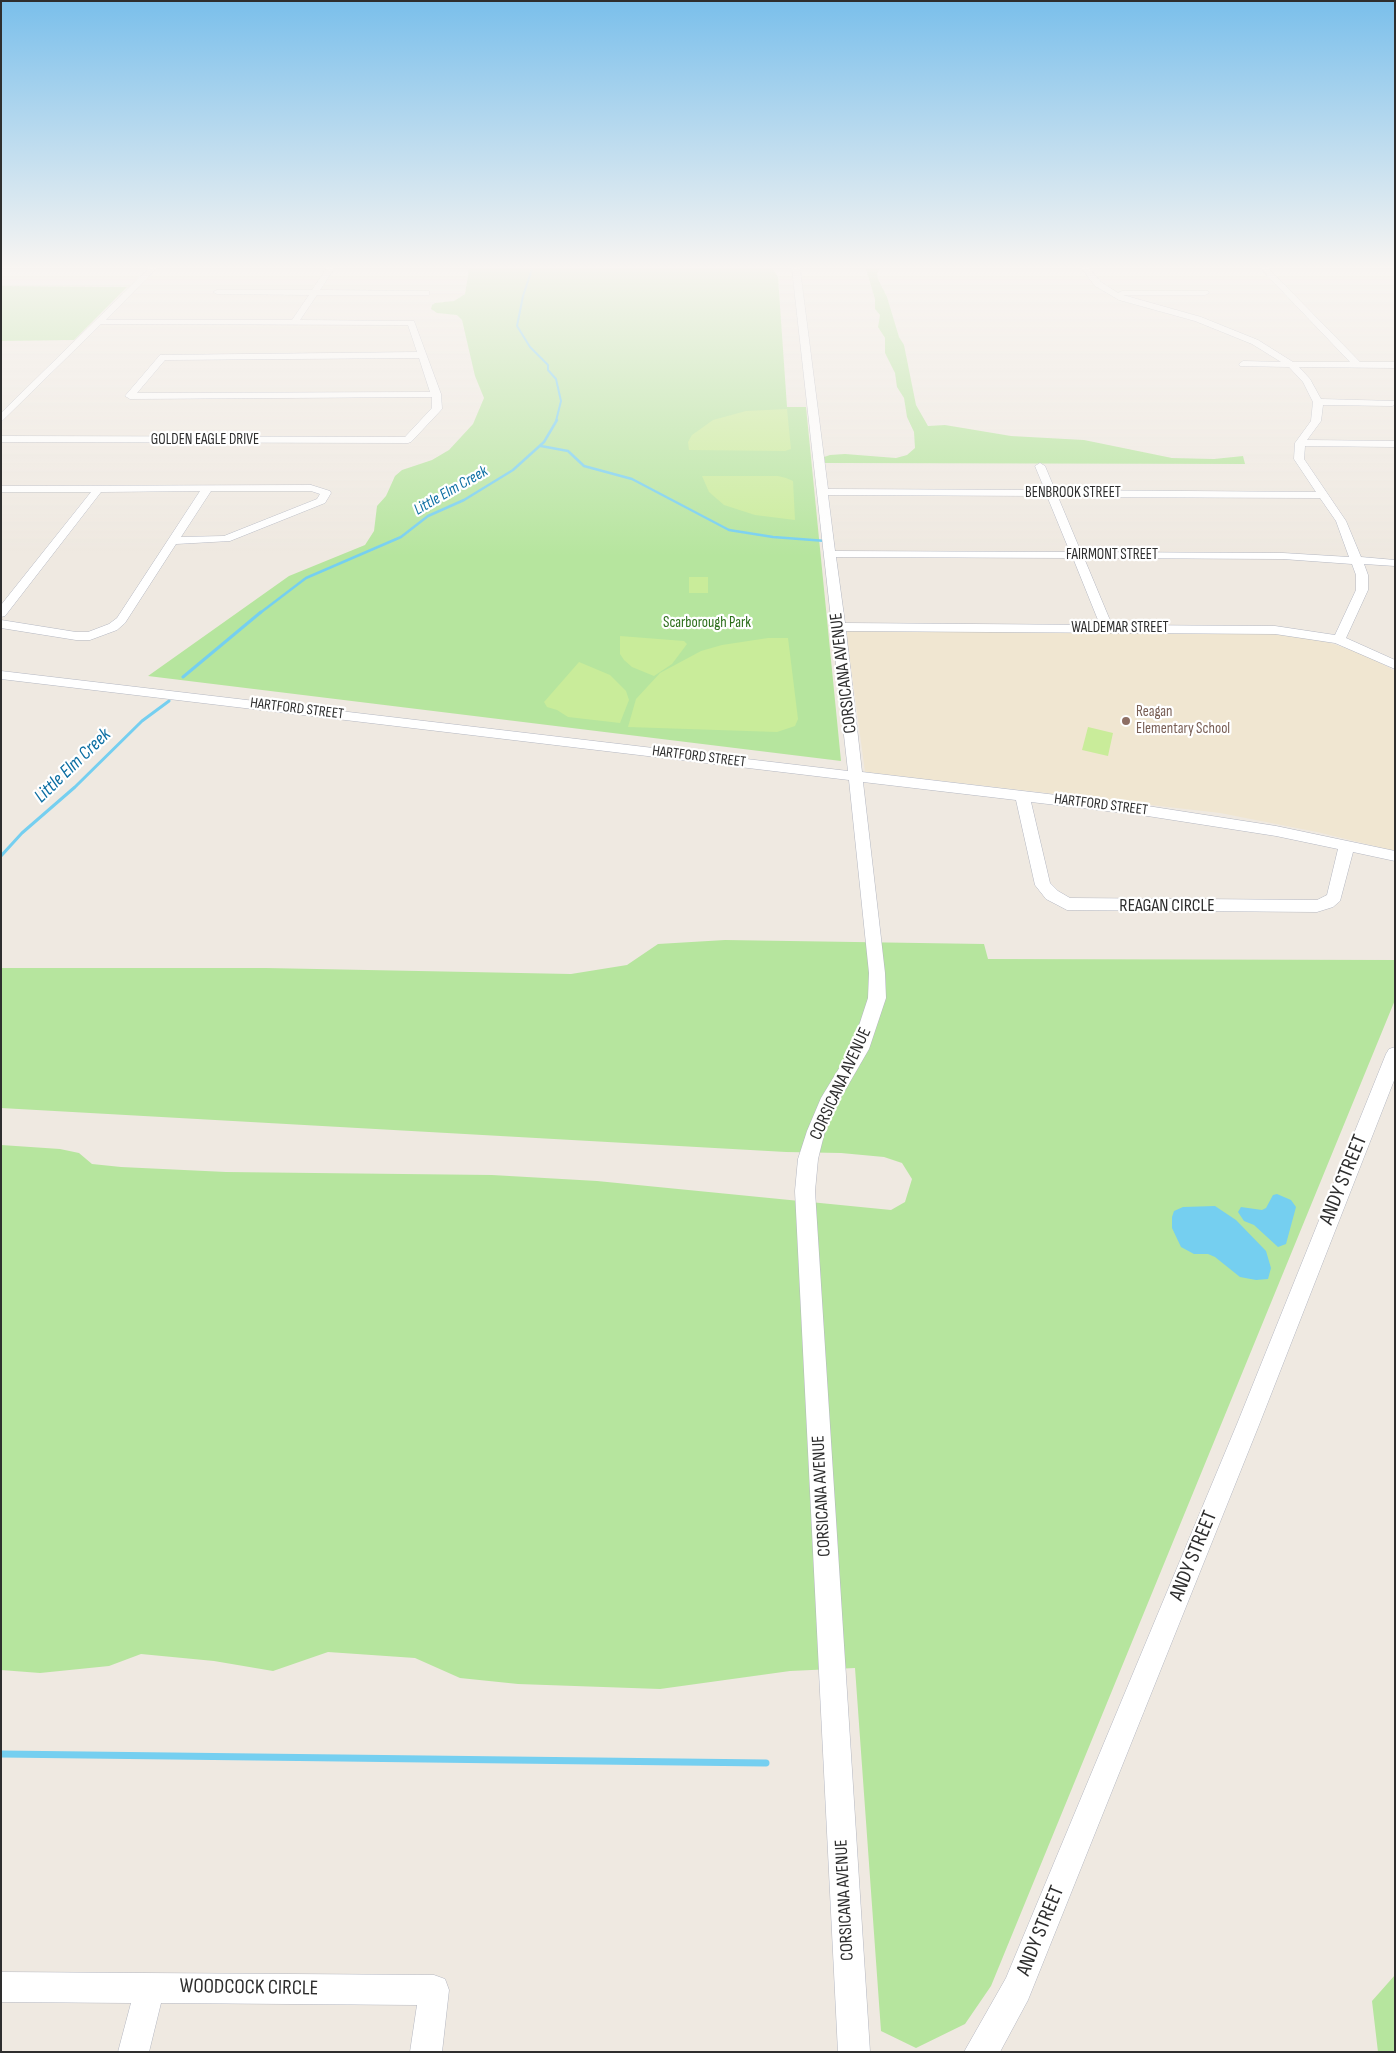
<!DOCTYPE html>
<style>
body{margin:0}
#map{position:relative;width:1396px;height:2053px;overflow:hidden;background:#efe9e1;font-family:"Sofia Sans Condensed",sans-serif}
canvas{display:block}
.frame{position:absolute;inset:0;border:2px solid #2e2e2e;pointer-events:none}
</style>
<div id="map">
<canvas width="1396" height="2053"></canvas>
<div class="frame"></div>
</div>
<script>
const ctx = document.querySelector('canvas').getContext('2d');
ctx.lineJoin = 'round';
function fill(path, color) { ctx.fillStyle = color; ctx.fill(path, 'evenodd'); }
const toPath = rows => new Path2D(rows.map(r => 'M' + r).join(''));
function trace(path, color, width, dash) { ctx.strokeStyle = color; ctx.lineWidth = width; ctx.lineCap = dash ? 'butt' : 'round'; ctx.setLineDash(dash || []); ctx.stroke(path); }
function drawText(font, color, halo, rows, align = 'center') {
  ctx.font = font + ' "Sofia Sans Condensed",sans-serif'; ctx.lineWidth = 4.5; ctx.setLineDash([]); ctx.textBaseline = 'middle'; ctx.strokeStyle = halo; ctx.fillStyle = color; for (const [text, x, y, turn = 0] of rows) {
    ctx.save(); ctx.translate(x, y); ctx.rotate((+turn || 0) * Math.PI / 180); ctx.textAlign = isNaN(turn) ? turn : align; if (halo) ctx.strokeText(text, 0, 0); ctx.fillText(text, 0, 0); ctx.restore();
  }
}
fill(toPath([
 [846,630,1272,633,1318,639,1367,655,1395,671,1395,851,1317,832,1220,813,865,772]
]), '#f0e6d1');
fill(toPath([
 [469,269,773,269,778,277,787,407,806,407,841,761,148,676,289,576,365,545,374,531,377,506,386,496,395,476,402,470,432,460,449,450,473,424,484,398,475,376,462,320,457,315,437,313,431,309,432,305,435,303,454,301,465,294],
 [866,269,879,269,877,274,878,279,887,297,899,337,904,345,916,405,928,426,945,425,1011,436,1084,440,1172,458,1214,459,1243,456,1245,464,825,463,824,457,830,455,845,454,896,458,907,455,915,448,914,432,907,417,904,398,897,387,895,373,885,353,885,338,878,327,880,315,875,309,875,299],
 [1,286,127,287,74,340,1,341],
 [725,940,984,944,988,959,1395,960,1395,1000,991,1986,965,2024,916,2048,881,2031,855,1668,790,1671,660,1689,518,1684,460,1678,415,1658,328,1652,273,1671,214,1661,141,1654,109,1666,40,1673,1,1670,1,1145,60,1149,79,1153,92,1164,121,1167,226,1172,492,1175,597,1181,891,1210,905,1202,912,1179,902,1163,884,1157,841,1153,786,1152,1,1108,1,968,266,968,571,974,627,965,658,944],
 [1395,1975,1395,2052,1378,2052,1372,2001]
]), '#b6e59e');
fill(toPath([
 [787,409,791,449,785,451,689,450,688,442,692,435,713,420,746,411],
 [702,476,778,476,786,478,793,481,795,520,755,515,724,505,709,492],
 [689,577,708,577,708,593,689,593],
 [620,636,684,641,687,644,672,664,654,676,632,667,624,660,620,654],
 [768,638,788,638,798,719,795,726,777,732,628,727,636,699,660,673,701,651,722,645],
 [579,662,610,675,626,691,629,700,620,723,568,717,557,710,547,707,544,702],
 [1088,727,1113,733,1108,756,1082,750]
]), '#c9ec9a');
fill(toPath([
 [1277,1194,1291,1200,1296,1207,1286,1244,1278,1247,1254,1225,1244,1221,1238,1212,1241,1207,1262,1210,1266,1208,1273,1195],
 [1215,1206,1236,1220,1266,1251,1271,1268,1268,1279,1256,1280,1240,1277,1215,1257,1208,1254,1194,1254,1181,1247,1172,1228,1172,1217,1174,1211,1183,1207]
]), '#75cff0');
trace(toPath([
 [532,269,523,296,517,326,530,347,548,365,548,370,556,379,561,401,556,421]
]), '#75cff0', 2);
trace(toPath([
 [541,446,568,451,584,466,632,479,729,530,773,537,826,541],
 [260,613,306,578,401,537,428,516,464,500,513,470,544,442,557,420]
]), '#75cff0', 2.5);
trace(toPath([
 [183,677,261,612],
 [1,856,22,833,75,787,142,721,169,701]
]), '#75cff0', 3);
trace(toPath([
 [1,1754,766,1763]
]), '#75cff0', 7);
const minor = toPath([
 [148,269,156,269,106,320,292,320,309,295,217,294,213,292,217,290,312,290,326,269,334,269,320,290,429,291,429,295,317,295,300,320,414,321,441,394,442,409,411,442,408,443,1,442,1,436,405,437,432,408,432,397,130,399,125,396,160,355,417,352,408,325,101,324,1,422,1,413,148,269],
 [419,358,430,392,137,393,165,360,419,358],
 [792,269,800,269,828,489,1045,490,1035,466,1040,463,1045,466,1055,490,1316,492,1294,459,1295,443,1311,421,1313,402,1303,382,1289,367,1240,366,1239,364,1243,361,1281,362,1252,344,1195,321,1119,300,1095,286,1082,269,1090,269,1101,282,1118,293,1122,291,1208,291,1209,293,1205,295,1123,295,1201,317,1258,340,1293,362,1350,362,1261,269,1269,269,1360,362,1395,362,1395,368,1299,367,1310,379,1321,399,1395,401,1395,405,1392,406,1323,405,1321,421,1307,440,1395,441,1395,447,1305,446,1304,459,1346,521,1361,557,1395,560,1395,566,1364,564,1368,575,1368,590,1346,638,1395,660,1395,669,1335,643,1275,634,846,631,862,772,1141,805,1276,826,1395,851,1395,861,1353,852,1340,901,1333,907,1317,912,1067,910,1046,899,1035,885,1016,800,863,782,885,973,886,998,869,1049,836,1106,825,1131,818,1159,815,1191,870,2052,838,2052,795,1191,798,1159,807,1131,821,1098,852,1047,868,998,869,973,849,780,1,679,1,671,848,771,792,269],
 [828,495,1047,496,1070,552,835,551,828,495],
 [1058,497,1320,498,1336,521,1349,557,1283,553,1081,552,1058,497],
 [836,557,1073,558,1100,625,845,623,836,557],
 [1084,558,1283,559,1352,564,1356,575,1356,590,1335,635,1275,626,1112,625,1084,558],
 [1031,802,1141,815,1276,836,1338,849,1327,895,1317,900,1070,898,1058,891,1050,883,1031,802],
 [311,485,330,491,331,493,325,503,230,541,176,544,125,623,117,630,90,640,76,640,1,628,1,620,76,632,88,632,109,624,117,618,200,491,101,492,5,616,1,617,1,605,91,492,1,492,1,486,311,485],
 [211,491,311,491,320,494,317,499,224,536,181,537,211,491],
 [1395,1047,1395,1078,1259,1425,1028,2000,1000,2052,964,2052,1006,1978,1237,1424,1386,1054,1389,1049,1395,1047],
 [1,1972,434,1975,445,1979,449,1990,442,2052,410,2052,417,2005,161,2003,149,2052,118,2052,131,2003,1,2002,1,1972]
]);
trace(minor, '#b4b7c1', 1);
fill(minor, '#fff');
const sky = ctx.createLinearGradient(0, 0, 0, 556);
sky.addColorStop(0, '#7abfeb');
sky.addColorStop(0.48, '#f8f5f2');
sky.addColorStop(1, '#f8f5f200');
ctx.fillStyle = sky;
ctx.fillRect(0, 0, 1396, 556);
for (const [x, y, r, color] of [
 [1126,721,5,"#8d6e63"]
]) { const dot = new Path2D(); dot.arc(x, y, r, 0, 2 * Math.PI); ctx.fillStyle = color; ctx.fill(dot); trace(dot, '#fff', 2); }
drawText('15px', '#2e2e2e', '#fff', [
 ["GOLDEN EAGLE DRIVE",205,440],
 ["BENBROOK STREET",1073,493],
 ["FAIRMONT STREET",1112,555],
 ["WALDEMAR STREET",1120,628],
 ["HARTFORD STREET",297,709,7],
 ["HARTFORD STREET",699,757,7],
 ["HARTFORD STREET",1101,805,7]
]);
drawText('15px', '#2c6e1b', '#fff', [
 ["Scarborough Park",707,623]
]);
drawText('15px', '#785e54', '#fff', [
 ["Reagan",1136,712],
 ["Elementary School",1136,729]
], 'left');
drawText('italic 16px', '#0d6fa3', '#fff', [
 ["Little Elm Creek",451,491,-30]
]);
drawText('18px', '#2e2e2e', '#fff', [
 ["CORSICANA AVENUE",844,673,-97],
 ["REAGAN CIRCLE",1167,906],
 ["CORSICANA AVENUE",841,1084,-65],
 ["CORSICANA AVENUE",822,1496,-93],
 ["CORSICANA AVENUE",845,1900,-93]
]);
drawText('italic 19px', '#0d6fa3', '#fff', [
 ["Little Elm Creek",73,766,-44]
]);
drawText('21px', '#2e2e2e', '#fff', [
 ["ANDY STREET",1344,1180,-68],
 ["ANDY STREET",1194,1556,-68],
 ["ANDY STREET",1041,1931,-68],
 ["WOODCOCK CIRCLE",249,1988,1]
]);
</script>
